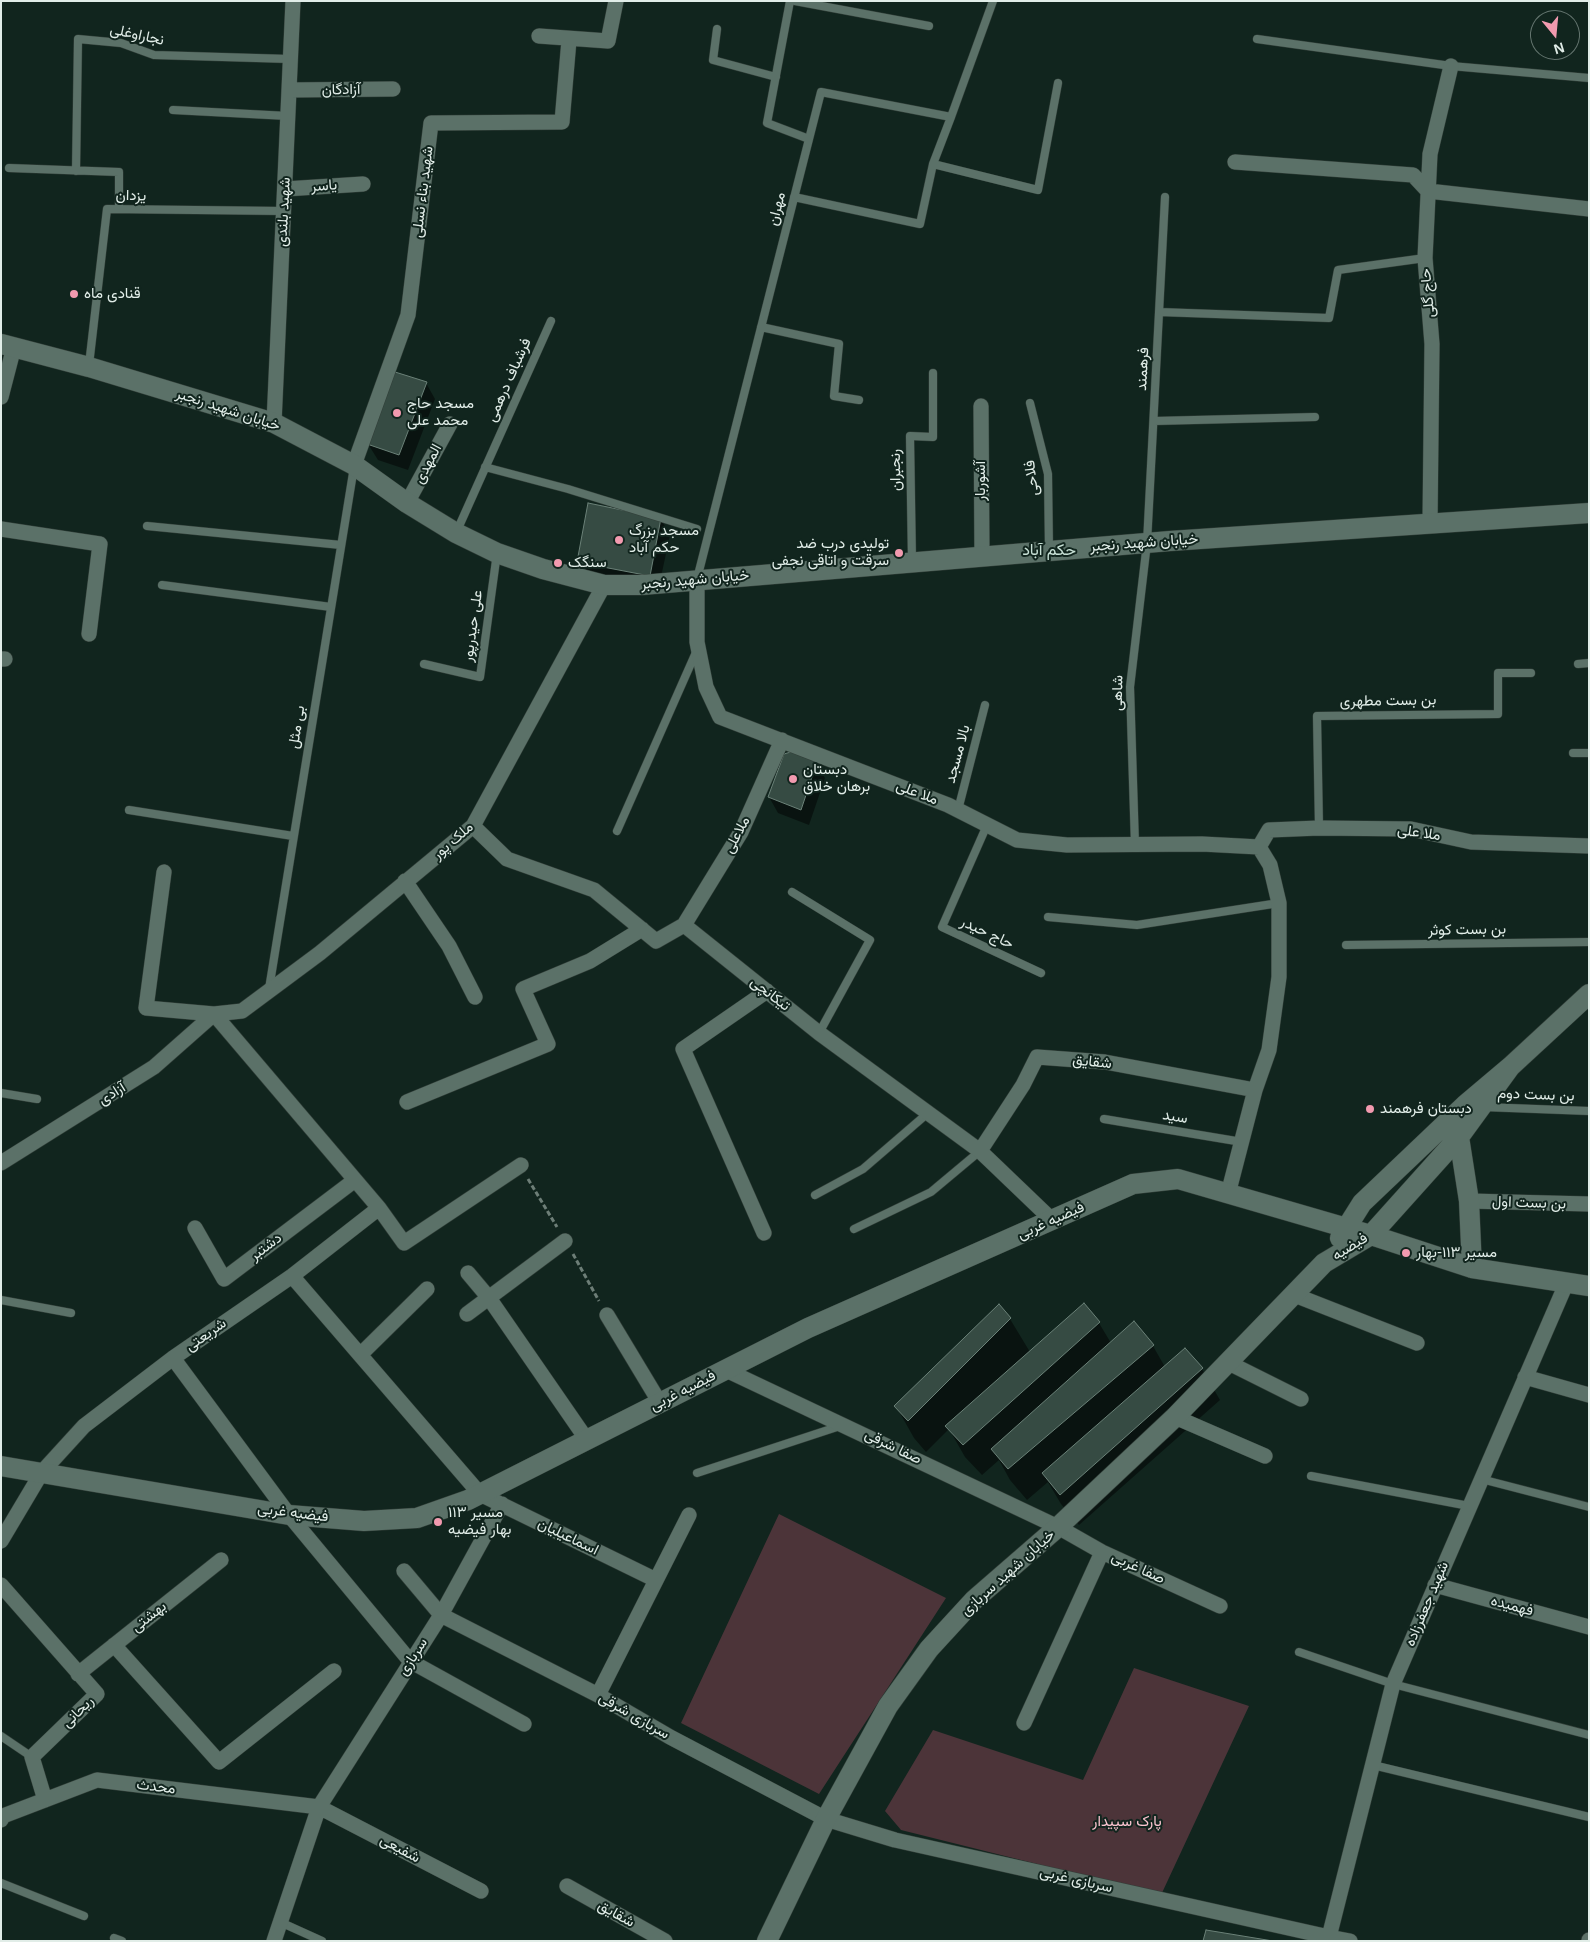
<!DOCTYPE html>
<meta charset="utf-8">
<style>
body{margin:0}
#map{position:relative;width:1590px;height:1942px;overflow:hidden;background:#11251e;font-family:Helvetica,sans-serif}
canvas{display:block}
.frame{position:absolute;inset:0;border:2px solid #e1ede8;pointer-events:none}
.north{position:absolute;left:1530px;top:10px;width:50px;height:50px;box-sizing:border-box;background:#11251e;border:1px solid #64756f;border-radius:50%;rotate:163deg;font-size:14px;font-weight:700;line-height:20px;text-align:center;color:#e1ede8}
.north::after{content:'';display:block;margin:auto;width:18px;height:22px;background:#f29aaf;clip-path:polygon(50% 0,100% 100%,50% 72%,0 100%)}
</style>
<div id="map">
<canvas width="1590" height="1942"></canvas>
<div class="frame"></div>
<div class="north">N</div>
</div>
<script>
const ctx = document.querySelector('canvas').getContext('2d');
ctx.lineJoin = 'round';
function fill(path, color) { ctx.fillStyle = color; ctx.fill(path, 'evenodd'); }
const toPath = rows => new Path2D(rows.map(r => 'M' + r).join(''));
function trace(path, color, width, dash) { ctx.strokeStyle = color; ctx.lineWidth = width; ctx.lineCap = dash ? 'butt' : 'round'; ctx.setLineDash(dash || []); ctx.stroke(path); }
function drawText(font, color, halo, rows, align = 'center') {
  ctx.font = font + ' Helvetica,Vazirmatn,sans-serif'; ctx.lineWidth = 4; ctx.setLineDash([]); ctx.textBaseline = 'middle'; ctx.strokeStyle = halo; ctx.fillStyle = color; for (const [text, x, y, turn = 0] of rows) {
    ctx.save(); ctx.translate(x, y); ctx.rotate((+turn || 0) * Math.PI / 180); ctx.textAlign = isNaN(turn) ? turn : align; if (halo) ctx.strokeText(text, 0, 0); ctx.fillText(text, 0, 0); ctx.restore();
  }
}
fill(toPath([
 [779,1514,946,1598,819,1794,681,1723],
 [1134,1668,1249,1706,1161,1895,901,1830,885,1811,933,1730,1083,1780]
]), '#4c3439');
fill(toPath([
 [426,383,435,399,408,470,378,460,368,444],
 [661,519,670,535,658,591,588,578,579,562],
 [816,763,825,778,809,825,778,813,769,797],
 [999,1306,1010,1319,1030,1352,1099,1323,1111,1343,1153,1346,1165,1367,1202,1369,1220,1400,1079,1525,1061,1504,1048,1482,1027,1500,1010,1480,999,1460,982,1475,965,1457,949,1429,926,1452,914,1438,896,1406]
]), '#0007');
const building = toPath([
 [395,372,427,382,399,455,367,444,395,372],
 [588,503,661,518,650,576,577,562,588,503],
 [794,751,817,762,801,810,768,797,784,754,794,751],
 [1084,1303,1100,1322,963,1445,945,1426,1084,1303],
 [999,1304,1011,1318,908,1421,894,1406,999,1304],
 [1134,1321,1154,1345,1008,1469,991,1449,1134,1321],
 [1185,1348,1203,1368,1060,1495,1042,1473,1185,1348],
 [1206,1930,1273,1941,1203,1941,1206,1930]
]);
fill(building, '#364b43');
trace(building, '#6b8178', 1);
const service = toPath([
 [790,1,767,123,809,139],
 [795,1,929,26],
 [717,29,713,60,776,77],
 [1257,39,1451,66,1589,78],
 [173,110,288,116],
 [933,164,1038,190,1058,83],
 [9,168,119,172,119,209],
 [76,171,78,39,121,43,154,55,290,59],
 [794,197,920,224,933,164,951,117],
 [1159,312,1329,318,1338,270,1425,258],
 [761,327,839,344,834,396,859,400],
 [89,365,107,209,284,211],
 [1030,403,1048,474,1049,551],
 [1154,421,1315,417],
 [485,467,568,489,697,529],
 [147,526,341,545],
 [456,533,551,321],
 [912,562,910,436,933,437,933,373],
 [697,579,821,92,951,117,993,1],
 [162,585,331,607],
 [424,664,480,677,497,553],
 [1578,664,1589,663],
 [1573,753,1589,753],
 [129,810,293,836],
 [958,810,985,705],
 [987,825,942,927,1041,973],
 [1319,828,1317,716,1498,714,1498,673,1531,673],
 [617,831,697,650],
 [1135,845,1130,687,1147,543,1165,197],
 [792,892,870,940,819,1033],
 [1048,917,1137,925,1279,903],
 [1346,945,1589,942],
 [269,989,354,467],
 [1,1093,37,1099],
 [1483,1107,1589,1111],
 [1104,1119,1242,1142],
 [815,1195,863,1169,928,1113],
 [854,1229,931,1192,980,1151],
 [1,1300,71,1313],
 [697,1473,840,1426],
 [1311,1476,1469,1506],
 [1481,1479,1589,1507],
 [1299,1652,1393,1684,1589,1735],
 [1,1736,32,1757],
 [1373,1765,1589,1817],
 [1,1883,84,1916],
 [280,1922,322,1941],
 [114,1938,122,1941]
]);
const minor = toPath([
 [539,36,608,41,616,1],
 [289,90,393,89],
 [1235,162,1413,175,1428,191,1589,209],
 [285,189,363,184],
 [1,397,14,347],
 [981,406,982,556],
 [274,423,293,1],
 [354,465,408,315,431,123,562,122,569,40],
 [407,503,450,424],
 [1430,523,1432,344,1425,258,1430,154,1451,66],
 [1,529,100,544,89,634],
 [697,579,697,642,706,687,720,717,948,805,1017,840,1067,845,1202,844,1259,847,1270,865,1279,903,1279,977,1269,1050,1255,1090,1228,1194],
 [1,659,5,659],
 [473,826,507,859,594,890,656,941,684,925,741,832,782,740],
 [1259,847,1269,830,1319,828,1411,829,1471,842,1589,846],
 [164,872,146,1008,214,1014,242,1011,320,953,473,826,604,585],
 [405,881,449,946,475,997],
 [684,925,819,1033,980,1151,1052,1220],
 [214,1014,379,1208,404,1243,521,1165],
 [407,1102,548,1044,523,989,590,961,642,929],
 [980,1151,1023,1085,1037,1057,1105,1062,1255,1090],
 [1,1163,154,1067,214,1014],
 [1469,1201,1589,1204],
 [195,1228,224,1279,355,1180],
 [764,1233,683,1049,767,991],
 [468,1273,489,1298,587,1440],
 [292,1276,480,1494,656,1580],
 [1292,1294,1417,1343],
 [467,1314,565,1241],
 [607,1315,660,1403],
 [360,1355,427,1289],
 [173,1358,289,1515,410,1661,524,1724],
 [1227,1362,1301,1399],
 [726,1370,1058,1527,1102,1552,1220,1606],
 [1525,1377,1589,1395],
 [1175,1417,1265,1456],
 [1,1541,42,1472,84,1426,173,1358,292,1276,379,1208],
 [404,1571,441,1615,598,1695,670,1737,826,1819,895,1840,1329,1937,1393,1684,1566,1284],
 [1,1585,97,1694,32,1757,45,1800],
 [1435,1585,1589,1627],
 [114,1645,219,1762,334,1671],
 [78,1674,221,1560],
 [598,1695,689,1515],
 [1024,1723,1102,1552],
 [1,1820,3,1816,97,1780,319,1807,481,1891],
 [567,1886,665,1941],
 [274,1941,319,1807,441,1615,502,1504],
 [1328,1941,1329,1937,1350,1941],
 [1589,1941,1589,1940]
]);
const tertiary = toPath([
 [1,344,89,367,274,423,354,465,407,503,456,533,497,553,543,569,604,585,642,585,1170,541,1589,513],
 [1459,1137,1469,1201,1472,1268],
 [1340,1238,1362,1203,1465,1105,1510,1067,1589,994],
 [1,1466,289,1515,364,1521,417,1518,468,1500,808,1328,1133,1184,1178,1179,1371,1235,1472,1268,1589,1286],
 [767,1941,826,1819,888,1706,929,1649,974,1600,1058,1527,1175,1417,1324,1263,1371,1235,1459,1137,1510,1067]
]);
trace(service, '#323f39', 9);
trace(minor, '#323f39', 16);
trace(tertiary, '#323f39', 21);
trace(toPath([
 [528,1179,557,1227],
 [573,1254,599,1301]
]), '#6d7e77', 3, [5, 2.5]);
trace(service, '#5b7168', 8);
trace(minor, '#5b7168', 15);
trace(tertiary, '#5b7168', 20);
for (const [x, y, r, color] of [
 [74,294,5,"#f29aaf"],
 [397,413,5,"#f29aaf"],
 [619,540,5,"#f29aaf"],
 [899,553,5,"#f29aaf"],
 [558,563,5,"#f29aaf"],
 [793,779,5,"#f29aaf"],
 [1370,1109,5,"#f29aaf"],
 [1406,1253,5,"#f29aaf"],
 [438,1522,5,"#f29aaf"]
]) { const dot = new Path2D(); dot.arc(x, y, r, 0, 2 * Math.PI); ctx.fillStyle = color; ctx.fill(dot); trace(dot, '#11251e', 2); }
drawText('15px', '#e1ede8', '#11251e', [
 ["نجاراوغلی",137,35,12],
 ["آزادگان",341,90,-1],
 ["یاسر",324,186,-4],
 ["شهید بناء نسلی",423,192,-83],
 ["یزدان",131,196,1],
 ["مهران",777,209,-76],
 ["شهید بلندی",284,212,-87],
 ["حاج گلی",1428,293,-95],
 ["فرهمند",1143,369,-87],
 ["فرشباف درهمی",509,380,-66],
 ["خیابان شهید رنجبر",228,410,18],
 ["المهدی",428,464,-62],
 ["رنجبران",896,470,-91],
 ["فلاحی",1032,478,-97],
 ["آشوربار",981,481,-90],
 ["خیابان شهید رنجبر",1144,543,-4],
 ["خیابان شهید رنجبر",695,580,-5],
 ["علی‌ حیدرپور",473,626,-82],
 ["شاهی",1118,693,-89],
 ["بن بست مطهری",1388,701,-1],
 ["بی مثل",297,727,-81],
 ["بالا مسجد",958,754,-75],
 ["ملا علی",917,793,21],
 ["ملا علی",1419,833,8],
 ["ملاعلی",737,835,-62],
 ["ملک پور",453,841,-41],
 ["بن بست کوثر",1467,930,-1],
 ["حاج حیدر",987,933,25],
 ["تیکانچی",770,994,38],
 ["شقایق",1092,1062,6],
 ["آزادی",112,1094,-32],
 ["بن بست دوم",1536,1095,2],
 ["سید",1175,1117,9],
 ["بن بست اول",1529,1203,2],
 ["فیضیه غربی",1051,1221,-24],
 ["دشتبر",266,1247,-37],
 ["فیضیه",1350,1247,-32],
 ["شریعتی",206,1335,-35],
 ["فیضیه غربی",683,1391,-27],
 ["صفا شرقی",893,1447,26],
 ["فیضیه غربی",293,1513,7],
 ["اسماعیلیان",568,1537,26],
 ["صفا غربی",1138,1568,25],
 ["خیابان شهید سربازی",1008,1573,-42],
 ["شهید جعفرزاده",1427,1604,-67],
 ["فهمیده",1512,1606,15],
 ["بهشتی",149,1617,-38],
 ["سربازی",413,1657,-57],
 ["ریحانی",78,1712,-45],
 ["سربازی شرقی",634,1716,30],
 ["محدث",156,1787,7],
 ["شفیعی",400,1849,28],
 ["سربازی غربی",1076,1880,13],
 ["شقایق",616,1914,29]
]);
drawText('15px', '#e1ede8', '#11251e', [
 ["قنادی ماه",84,294],
 ["مسجد حاج",407,404],
 ["محمد علی",407,421],
 ["مسجد بزرگ",629,531],
 ["حکم آباد",629,548],
 ["تولیدی درب ضد",889,544,"right"],
 ["سرقت و اتاقی نجفی",889,561,"right"],
 ["سنگک",568,563],
 ["دبستان",803,770],
 ["برهان خلاق",803,787],
 ["دبستان فرهمند",1380,1109],
 ["مسیر ۱۱۳-بهار",1416,1253],
 ["مسیر ۱۱۳",448,1513],
 ["بهار فیضیه",448,1530]
], 'left');
drawText('15px', '#fac3cf', '#11251e', [
 ["پارک سپیدار",1127,1822]
]);
drawText('16px', '#c8e1d6', '#11251e', [
 ["حکم آباد",1049,551]
]);
</script>
